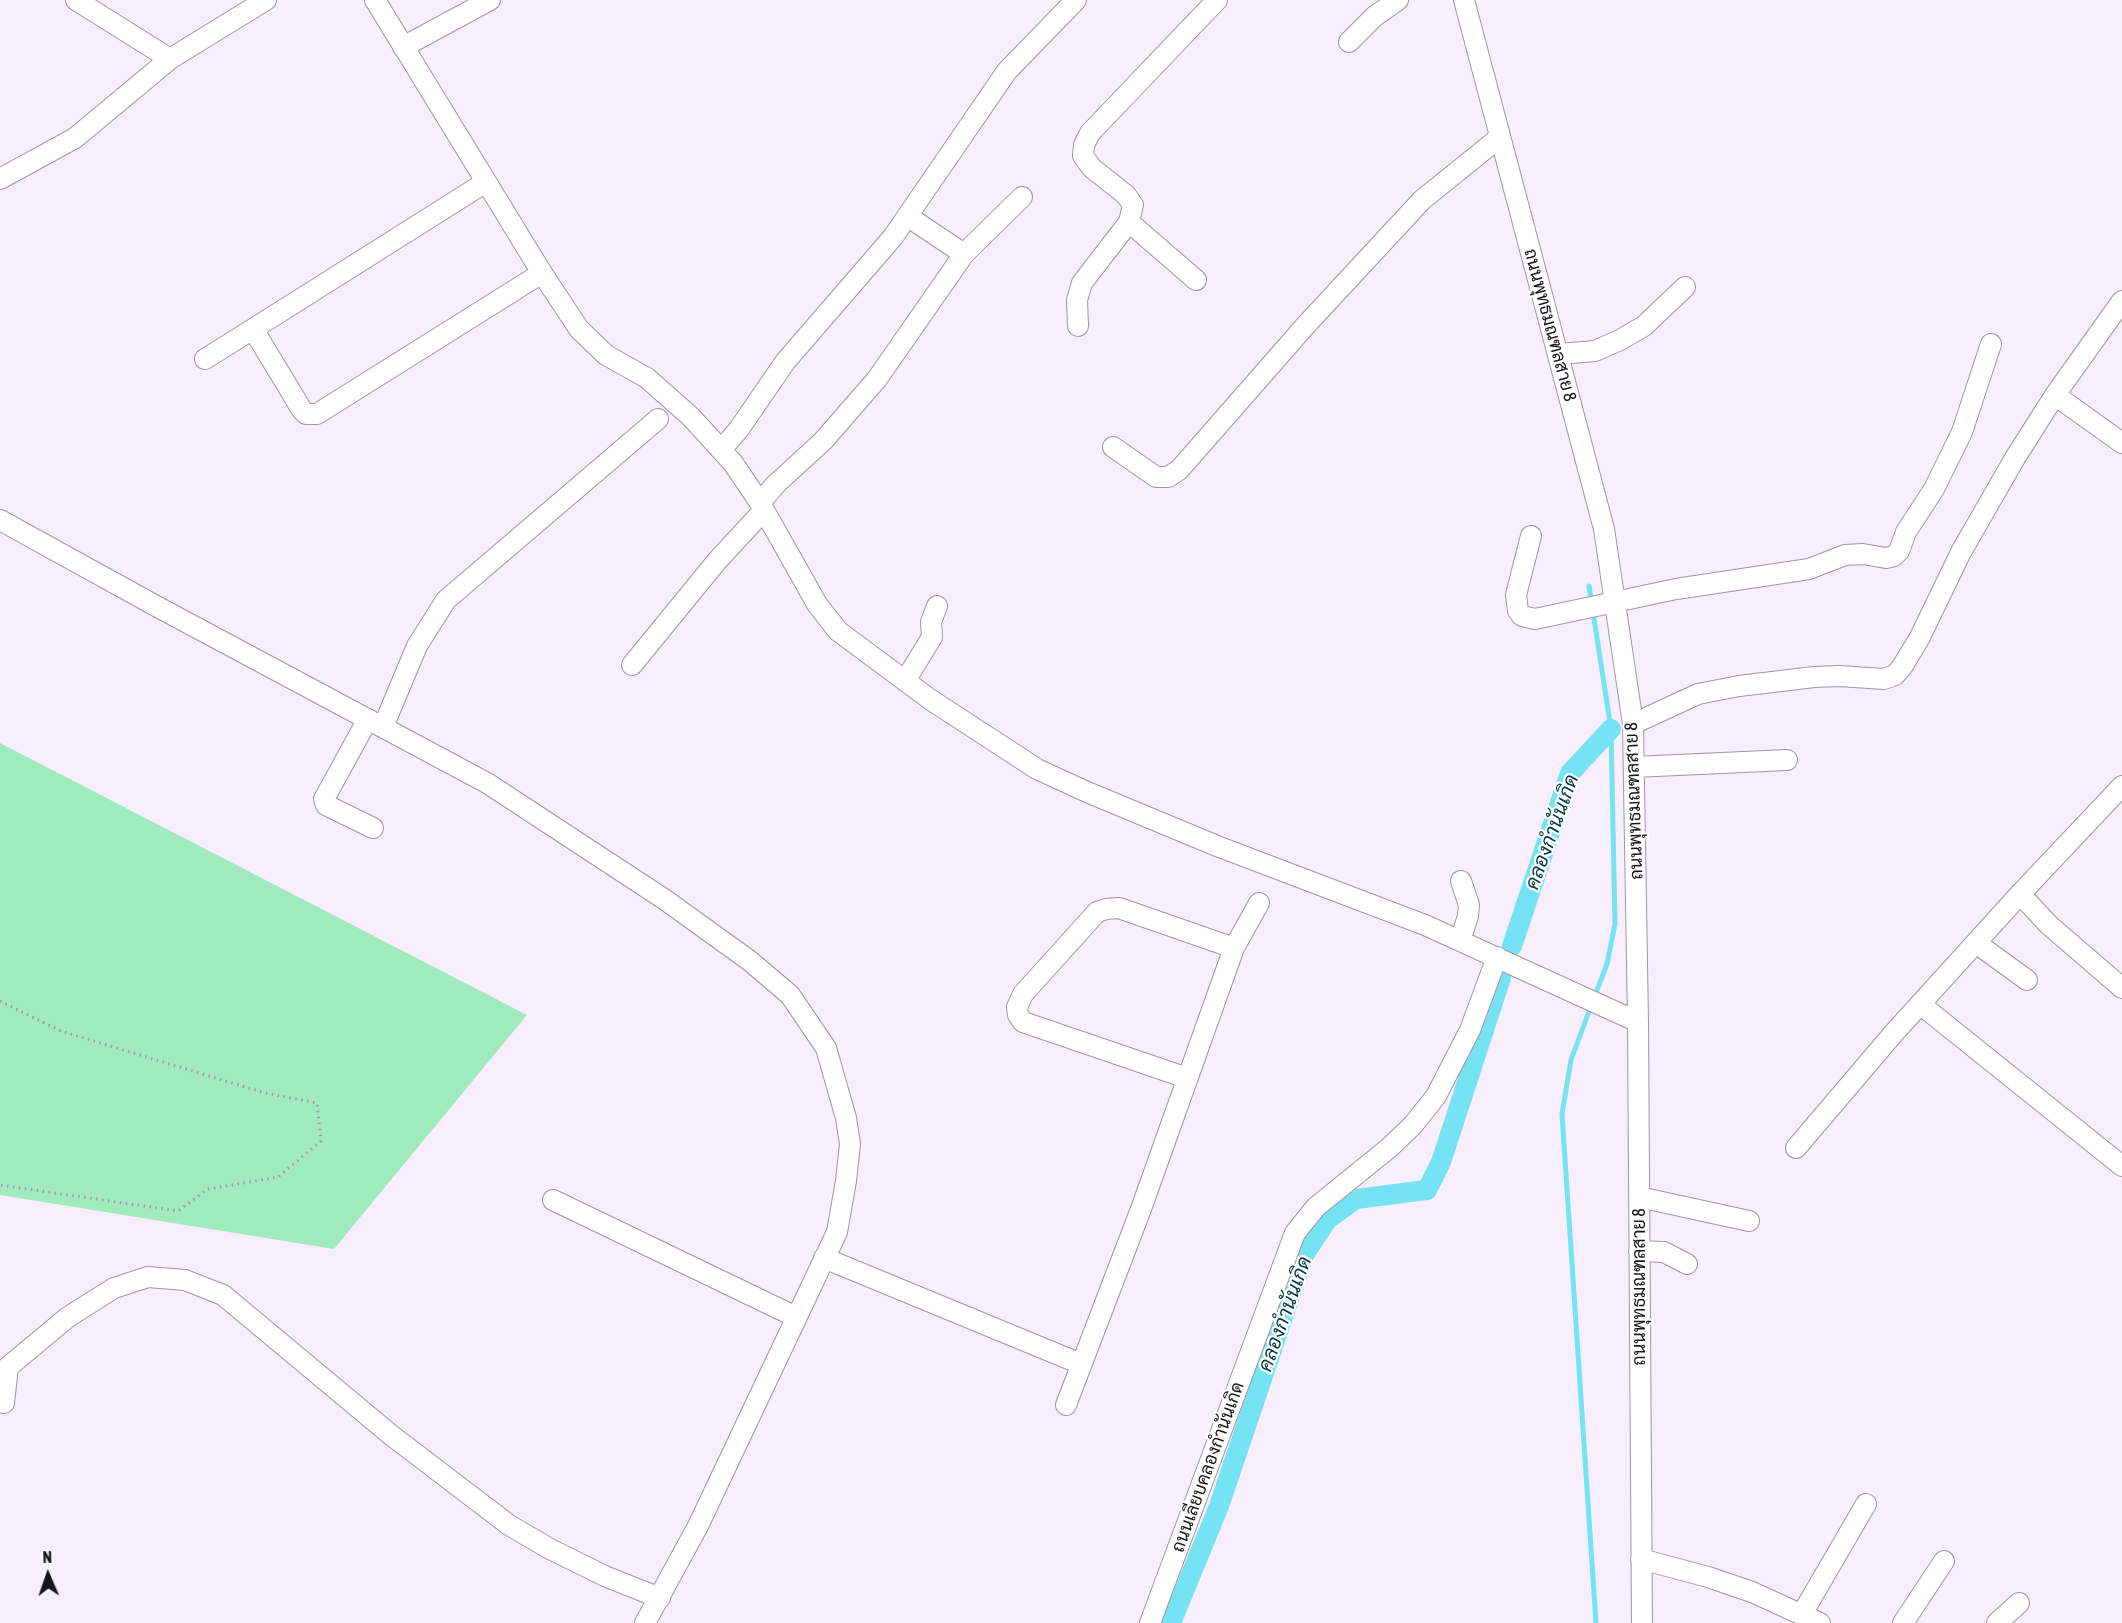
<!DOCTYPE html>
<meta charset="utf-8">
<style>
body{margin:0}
#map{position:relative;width:2122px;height:1623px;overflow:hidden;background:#f9eefd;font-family:"Asap Condensed",sans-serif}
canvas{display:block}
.north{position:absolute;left:18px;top:1545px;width:60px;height:60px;-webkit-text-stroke:4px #fff;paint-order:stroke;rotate:358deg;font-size:16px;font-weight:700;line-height:24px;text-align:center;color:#18151a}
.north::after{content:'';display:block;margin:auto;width:21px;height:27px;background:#18151a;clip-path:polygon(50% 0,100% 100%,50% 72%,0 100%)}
</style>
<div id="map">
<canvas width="2122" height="1623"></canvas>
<div class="north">N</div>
</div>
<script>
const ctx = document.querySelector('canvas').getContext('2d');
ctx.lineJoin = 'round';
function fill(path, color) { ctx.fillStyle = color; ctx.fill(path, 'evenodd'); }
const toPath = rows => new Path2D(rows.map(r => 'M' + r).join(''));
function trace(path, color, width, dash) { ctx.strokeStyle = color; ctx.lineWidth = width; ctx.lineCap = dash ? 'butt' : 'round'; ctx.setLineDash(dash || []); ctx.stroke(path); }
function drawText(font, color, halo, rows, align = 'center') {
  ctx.font = font + ' "Asap Condensed",Sarabun,sans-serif'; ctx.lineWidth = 4.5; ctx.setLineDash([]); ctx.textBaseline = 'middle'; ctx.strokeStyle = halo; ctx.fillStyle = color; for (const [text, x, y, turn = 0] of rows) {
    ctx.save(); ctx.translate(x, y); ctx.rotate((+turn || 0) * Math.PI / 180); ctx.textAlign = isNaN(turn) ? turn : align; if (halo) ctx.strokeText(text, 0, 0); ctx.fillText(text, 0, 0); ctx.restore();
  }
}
fill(toPath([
 [0,743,527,1015,334,1249,0,1195]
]), '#a0ebbe');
trace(toPath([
 [1589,586,1611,729,1615,924,1607,964,1594,998],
 [1591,1006,1571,1060,1562,1114,1596,1623]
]), '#75e3f3', 5);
trace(toPath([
 [1512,946,1570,773,1611,729],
 [1171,1623,1219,1506,1304,1255,1327,1220,1356,1199,1427,1190,1441,1162,1501,978]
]), '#75e3f3', 20);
const minor = toPath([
 [76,0,170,59],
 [375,0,542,273,579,329,606,355,647,378,691,417,733,463,760,503,817,604,838,631,931,700,1037,769,1087,792,1217,846,1425,925,1638,1022],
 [1464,0,1604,529,1633,724,1638,1022,1642,1623],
 [1349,42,1375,16,1398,0],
 [403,47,490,0],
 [0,179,75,138,170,59,266,0],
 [907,216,964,254],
 [1129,222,1196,280],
 [1078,326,1077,300,1082,283,1129,222,1133,205,1126,195,1092,168,1083,156,1084,145,1090,133,1217,0],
 [253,329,486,182],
 [1558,354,1595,351,1620,340,1644,326,1685,287],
 [205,359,253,329,302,410,306,414,317,414,542,273],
 [2055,395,2122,443],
 [1113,447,1156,477,1168,477,1179,470,1306,325,1422,200,1500,137],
 [721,450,739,429,785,362,893,237,1007,71,1076,0],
 [760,503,775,485,823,441,877,379,964,254,1022,197],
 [0,520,156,606,487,783,664,899,750,961,790,995,826,1048,846,1118,850,1144,846,1181,837,1232,698,1526,645,1623],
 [1531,536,1516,595,1518,611,1522,616,1535,619,1676,589,1809,569,1845,555,1863,554,1886,558,1894,556,1899,551,1906,532,1934,489,1962,432,1991,344],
 [632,665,717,561,764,510],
 [905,681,932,637,931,622,937,606],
 [368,719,324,799,326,805,373,828],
 [1633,724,1698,694,1739,686,1814,677,1839,676,1884,679,1895,675,1902,667,1920,637,1961,552,2015,458,2055,395,2122,301],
 [383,727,417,646,446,600,658,419],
 [1634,767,1787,760],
 [2020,894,2049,925,2122,988],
 [1460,941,1468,916,1469,905,1461,881],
 [1976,943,2027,980],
 [1920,1004,2122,1166],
 [1187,1078,1023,1022,1018,1015,1017,1007,1023,994,1097,912,1106,909,1119,908,1234,948],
 [1796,1148,1893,1034,2020,894,2122,786],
 [1639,1197,1749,1221],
 [553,1200,796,1317],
 [1639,1251,1664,1252,1687,1264],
 [824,1258,1081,1364],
 [4,1403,8,1367,68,1317,114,1288,148,1277,185,1280,223,1295,391,1435,509,1525,550,1549,607,1577,660,1598],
 [1066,1405,1141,1209,1234,948,1259,903],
 [1641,1559,1708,1577,1752,1592,1820,1623],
 [1802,1614,1866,1504],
 [1150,1623,1295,1233,1316,1207,1389,1148,1413,1125,1436,1096,1470,1030,1497,957],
 [1903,1623,1944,1561],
 [1997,1623,2019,1603]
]);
trace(minor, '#9f95a3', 22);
trace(toPath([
 [0,1001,61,1031,265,1093,317,1103,321,1141,278,1177,208,1189,178,1211,0,1185]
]), '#a199a4', 3, [1.5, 4.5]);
trace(minor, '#fff', 20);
drawText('18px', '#18151a', '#fff', [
 ["ถนนพุทธมณฑลสาย 8",1550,325,75],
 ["ถนนพุทธมณฑลสาย 8",1634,801,-92],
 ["ถนนพุทธมณฑลสาย 8",1639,1287,-90],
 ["ถนนเลียบคลองกำนันเกิด",1208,1467,-70]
]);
drawText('italic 20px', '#00383f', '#fff', [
 ["คลองกำนันเกิด",1552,832,-70],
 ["คลองกำนันเกิด",1285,1314,-70]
]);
</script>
